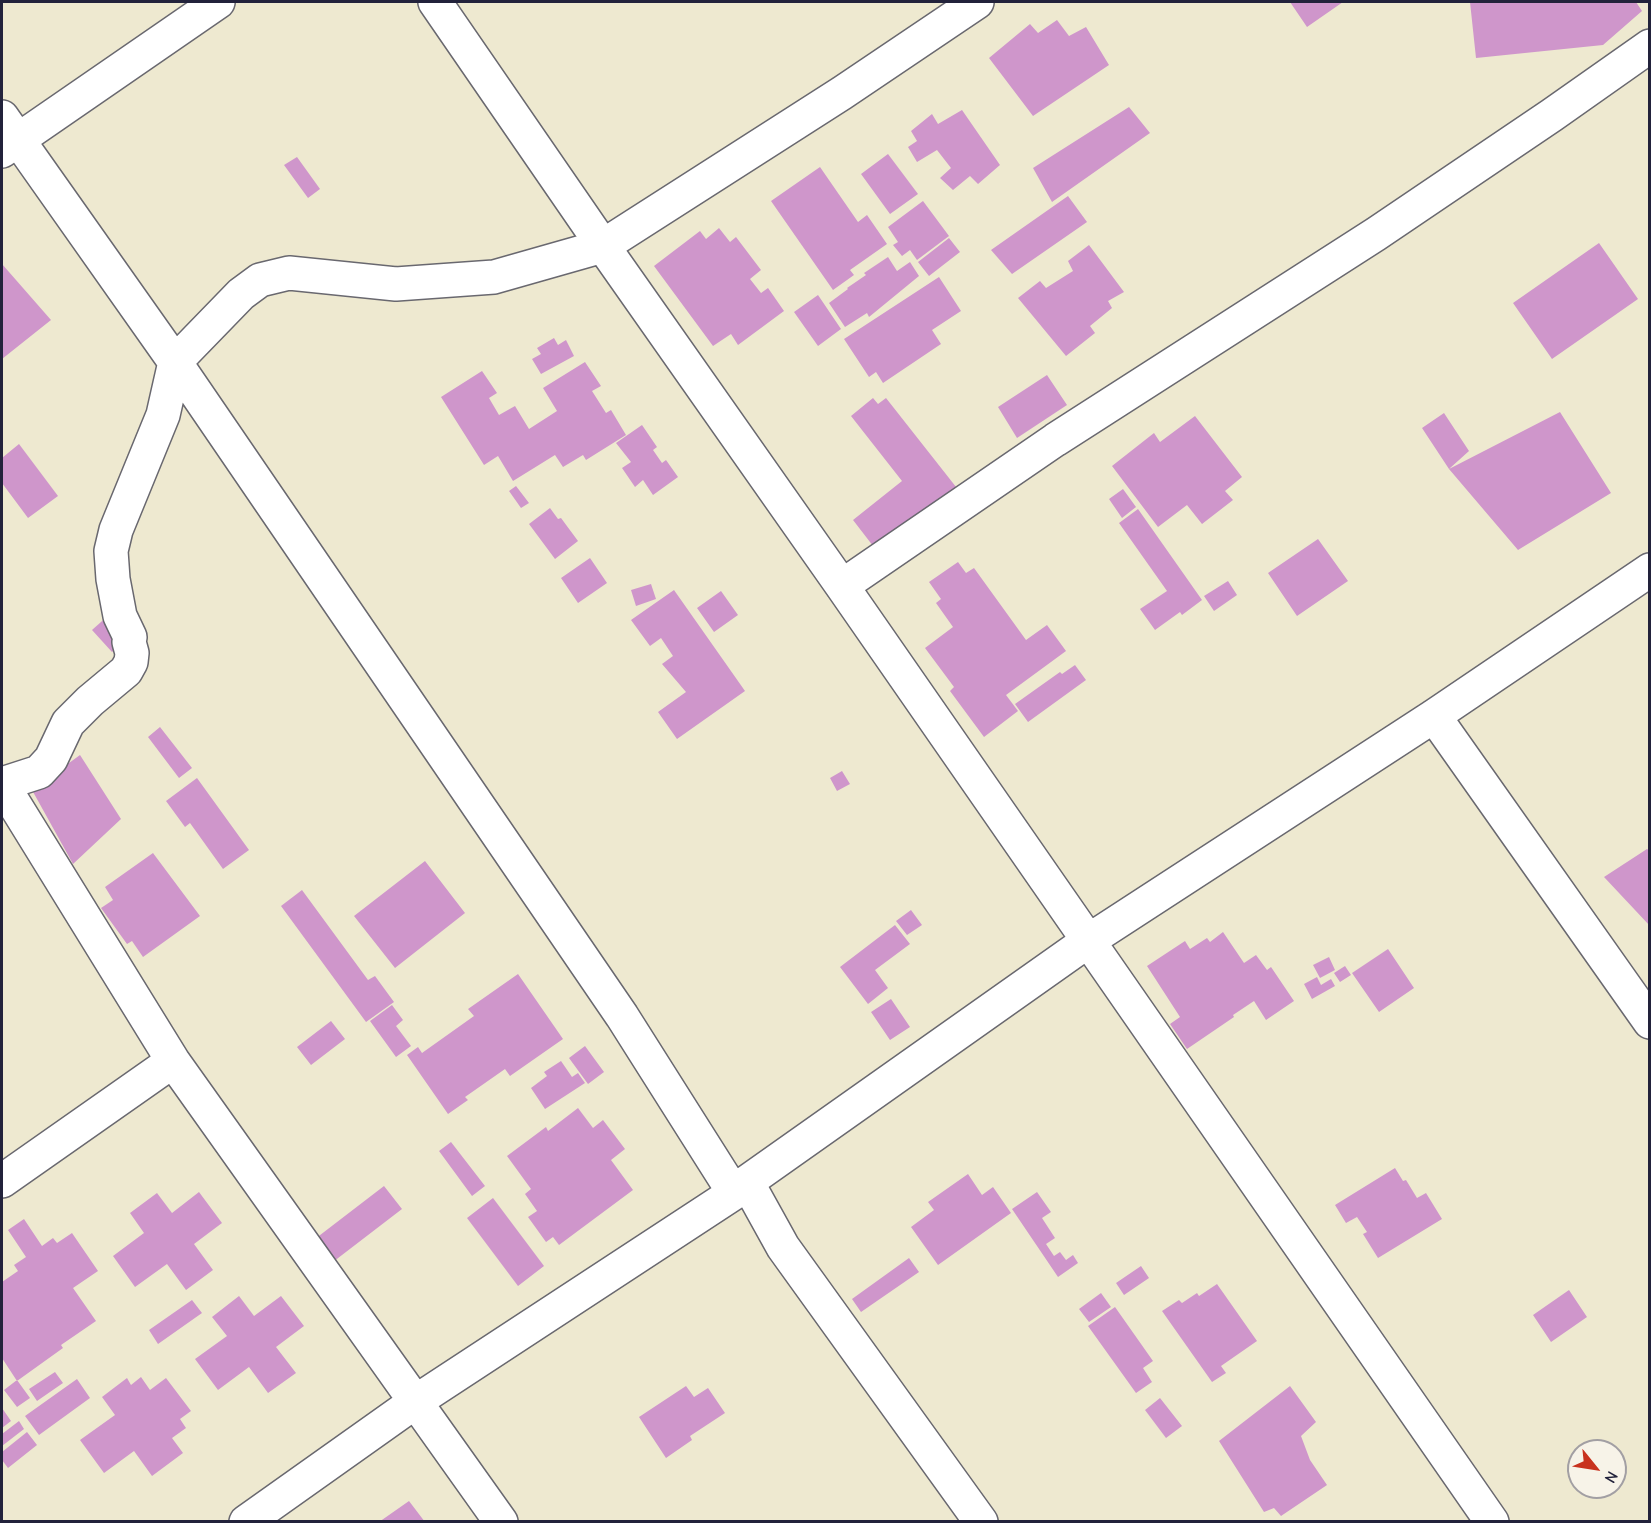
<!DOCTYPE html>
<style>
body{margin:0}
#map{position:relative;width:1651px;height:1523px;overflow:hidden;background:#eee9d0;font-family:"Comic Neue",sans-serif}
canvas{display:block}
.frame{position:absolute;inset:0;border:3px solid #22223b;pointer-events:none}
.north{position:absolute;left:1567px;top:1439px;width:60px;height:60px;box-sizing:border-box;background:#f7f3e8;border:2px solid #a29fa3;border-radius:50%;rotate:120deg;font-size:16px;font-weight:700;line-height:24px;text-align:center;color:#22223b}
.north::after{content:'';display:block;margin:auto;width:21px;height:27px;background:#c8321e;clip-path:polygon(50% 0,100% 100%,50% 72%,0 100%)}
</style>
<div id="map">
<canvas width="1651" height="1523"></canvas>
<div class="frame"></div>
<div class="north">N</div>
</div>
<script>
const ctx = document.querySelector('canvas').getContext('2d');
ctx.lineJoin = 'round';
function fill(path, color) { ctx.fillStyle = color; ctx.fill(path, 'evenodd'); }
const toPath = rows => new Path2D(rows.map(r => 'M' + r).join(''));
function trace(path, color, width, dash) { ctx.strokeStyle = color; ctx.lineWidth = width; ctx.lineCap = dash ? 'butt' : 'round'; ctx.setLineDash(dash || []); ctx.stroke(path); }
fill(toPath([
 [1290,2,1343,2,1307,27],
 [1470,2,1636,2,1642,11,1603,45,1476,58],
 [1057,20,1069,36,1086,27,1109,65,1033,116,989,58,1030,24,1038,33],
 [1129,107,1150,133,1052,202,1033,168],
 [962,110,1000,165,978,184,970,176,953,190,940,178,951,168,937,150,917,162,908,147,917,141,911,131,932,114,938,124],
 [888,154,918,194,890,214,861,174],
 [297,157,320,189,308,198,284,165],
 [820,167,858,222,867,215,887,244,850,270,854,275,833,290,771,201],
 [1068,196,1087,222,1012,274,991,250],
 [923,201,949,236,917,260,910,250,902,256,893,245,898,242,888,227],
 [719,228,730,242,736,237,761,270,750,279,761,293,768,288,784,311,738,345,731,334,713,346,654,266,700,231,706,239],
 [949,238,960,252,929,276,918,262],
 [1599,243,1638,299,1552,359,1513,303],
 [1089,245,1124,292,1108,301,1112,308,1090,326,1095,333,1066,356,1018,298,1040,281,1046,288,1073,271,1068,261],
 [888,257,897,271,910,262,919,276,869,317,867,313,845,327,829,303,848,289,847,288,866,275,864,273],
 [2,264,51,320,2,359],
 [939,277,961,311,932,330,941,344,883,383,876,372,869,377,844,339],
 [818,295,841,329,818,346,794,312],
 [554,338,558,345,566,340,574,356,541,374,532,359,541,354,537,348],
 [585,362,601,386,592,391,606,413,611,410,626,435,586,460,583,455,563,467,555,455,513,481,498,456,484,465,441,397,482,371,497,393,489,398,499,415,515,406,529,429,557,411,543,388],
 [1047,375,1067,405,1017,438,998,407],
 [873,398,878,404,886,398,960,492,880,555,853,520,902,481,851,416],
 [1560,412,1611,493,1518,550,1449,469,1422,428,1444,413,1469,451,1449,469],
 [1195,416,1242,477,1225,491,1233,500,1202,524,1187,505,1158,527,1112,466,1154,433,1160,442],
 [642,425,657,447,653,450,662,463,666,460,678,477,653,495,643,480,635,487,622,468,631,462,616,443],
 [19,444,58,496,28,518,2,483,2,458],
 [516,486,529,503,521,508,509,491],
 [1123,489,1136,507,1122,518,1109,499],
 [550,508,558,519,561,518,578,541,555,559,529,524],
 [1138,509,1202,600,1182,615,1180,612,1155,630,1140,609,1167,591,1119,523],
 [1318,539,1348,581,1297,616,1268,573],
 [590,558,607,583,578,603,561,578],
 [958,562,966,573,974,568,1026,640,1047,625,1066,651,1006,695,1018,711,984,737,950,691,954,687,925,648,953,627,936,603,941,599,929,582],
 [1228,581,1237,595,1214,611,1204,596],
 [651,584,656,599,636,606,631,590],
 [674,590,745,691,677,739,658,712,686,692,662,664,673,656,661,638,650,646,631,620],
 [721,591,738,615,714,632,697,608],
 [110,614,130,637,112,652,92,630],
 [1075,665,1086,680,1028,722,1015,704,1060,672,1062,674],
 [160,727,192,768,179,778,148,737],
 [80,755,121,819,73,864,32,790],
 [842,771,850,784,837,791,830,778],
 [197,778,249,850,223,869,190,823,185,827,166,801],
 [1647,849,1650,851,1650,926,1604,877],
 [153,853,200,916,143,957,132,941,127,944,101,908,113,900,105,887],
 [425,861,465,913,395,968,354,916],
 [302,890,368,980,375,976,394,1002,366,1022,281,906],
 [911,910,922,925,907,935,896,921],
 [895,925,910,944,875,970,888,988,868,1004,840,967],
 [1223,932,1244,963,1256,955,1267,970,1271,967,1294,1001,1266,1020,1254,1001,1233,1015,1234,1017,1187,1049,1170,1024,1180,1017,1147,966,1185,941,1190,949,1207,938,1210,942],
 [1388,949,1414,988,1379,1012,1352,973],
 [1329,957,1335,970,1320,978,1313,965],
 [1345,966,1351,975,1340,982,1334,973],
 [518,974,563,1039,510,1076,505,1069,465,1097,468,1100,448,1114,407,1055,418,1047,422,1053,474,1016,468,1009],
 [1317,977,1321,985,1331,979,1335,986,1312,999,1304,984],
 [891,999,910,1027,890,1040,871,1012],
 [392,1005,403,1020,396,1026,411,1046,396,1057,370,1021],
 [331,1021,345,1039,311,1065,297,1047],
 [585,1046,604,1072,588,1084,569,1058],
 [561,1061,572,1077,578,1073,585,1083,545,1109,531,1088,547,1076,544,1072],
 [578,1108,593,1128,603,1120,625,1149,611,1160,633,1190,559,1245,553,1237,546,1242,528,1217,537,1211,525,1194,531,1189,507,1156,546,1127,548,1131],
 [451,1142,485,1186,472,1196,439,1151],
 [1395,1168,1403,1181,1406,1180,1417,1198,1426,1193,1442,1219,1378,1258,1363,1234,1367,1232,1357,1217,1346,1223,1335,1205],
 [968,1174,982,1195,993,1187,1011,1213,938,1265,911,1227,934,1210,928,1202],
 [384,1186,402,1209,329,1265,311,1242],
 [199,1192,222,1223,194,1244,213,1270,186,1290,167,1264,135,1287,113,1256,144,1233,130,1213,157,1193,172,1213],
 [1037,1192,1051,1212,1042,1218,1055,1238,1046,1244,1054,1256,1060,1252,1066,1260,1073,1255,1078,1263,1058,1277,1012,1209],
 [493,1198,544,1266,518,1286,467,1218],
 [24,1219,42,1246,53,1238,57,1243,72,1233,98,1271,73,1288,96,1321,61,1345,63,1348,17,1381,2,1358,2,1282,18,1271,14,1265,26,1257,8,1230],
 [909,1258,919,1272,861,1312,852,1299],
 [1141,1266,1149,1278,1124,1295,1116,1283],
 [1217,1284,1257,1341,1221,1366,1226,1373,1212,1382,1162,1311,1179,1300,1182,1303,1197,1293,1199,1296],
 [1569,1290,1587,1317,1551,1342,1533,1315],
 [1101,1293,1111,1307,1089,1322,1079,1309],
 [239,1296,254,1316,281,1296,304,1326,276,1347,296,1373,268,1393,249,1367,218,1390,195,1359,227,1336,212,1317],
 [192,1300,202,1313,158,1344,149,1330],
 [1115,1307,1153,1361,1143,1368,1152,1382,1136,1393,1088,1326],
 [55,1372,63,1383,37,1401,29,1389],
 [141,1377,150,1390,166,1378,191,1411,180,1419,186,1428,172,1438,183,1453,152,1476,134,1451,104,1473,80,1440,115,1415,102,1397,127,1378,131,1385],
 [77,1379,90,1398,39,1435,25,1416],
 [17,1380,30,1398,17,1407,4,1390],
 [686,1386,694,1397,708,1388,725,1413,690,1436,692,1440,666,1458,639,1417],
 [1290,1386,1316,1422,1301,1436,1310,1460,1327,1485,1281,1516,1274,1508,1264,1512,1219,1441],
 [1160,1398,1182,1426,1166,1438,1145,1410],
 [2,1408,11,1421,2,1428],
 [19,1421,24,1429,2,1446,2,1434],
 [27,1432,37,1445,8,1468,2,1460,2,1452],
 [409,1501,425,1522,379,1522]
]), '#cf96cb');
const minor = toPath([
 [435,2,603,246,842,586,1492,1522],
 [2,117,175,362,622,1016,734,1193],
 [2,151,218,2],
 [842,586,1055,440,1376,234,1552,115,1650,46],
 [1434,716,1650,1022],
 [2,784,39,772,51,759,68,723,90,701,126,671,131,662,132,653,129,642,130,637,120,616,113,579,111,551,116,530,163,415,175,362,241,294,260,280,289,273,396,284,494,277,603,246,842,93,977,2],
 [2,784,173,1061,501,1522],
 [2,1181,173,1061],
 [747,1182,783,1247,981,1522],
 [246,1522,415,1402,734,1193,747,1182,1088,941,1434,716,1650,570]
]);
trace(minor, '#69686f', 36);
trace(minor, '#fff', 33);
</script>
